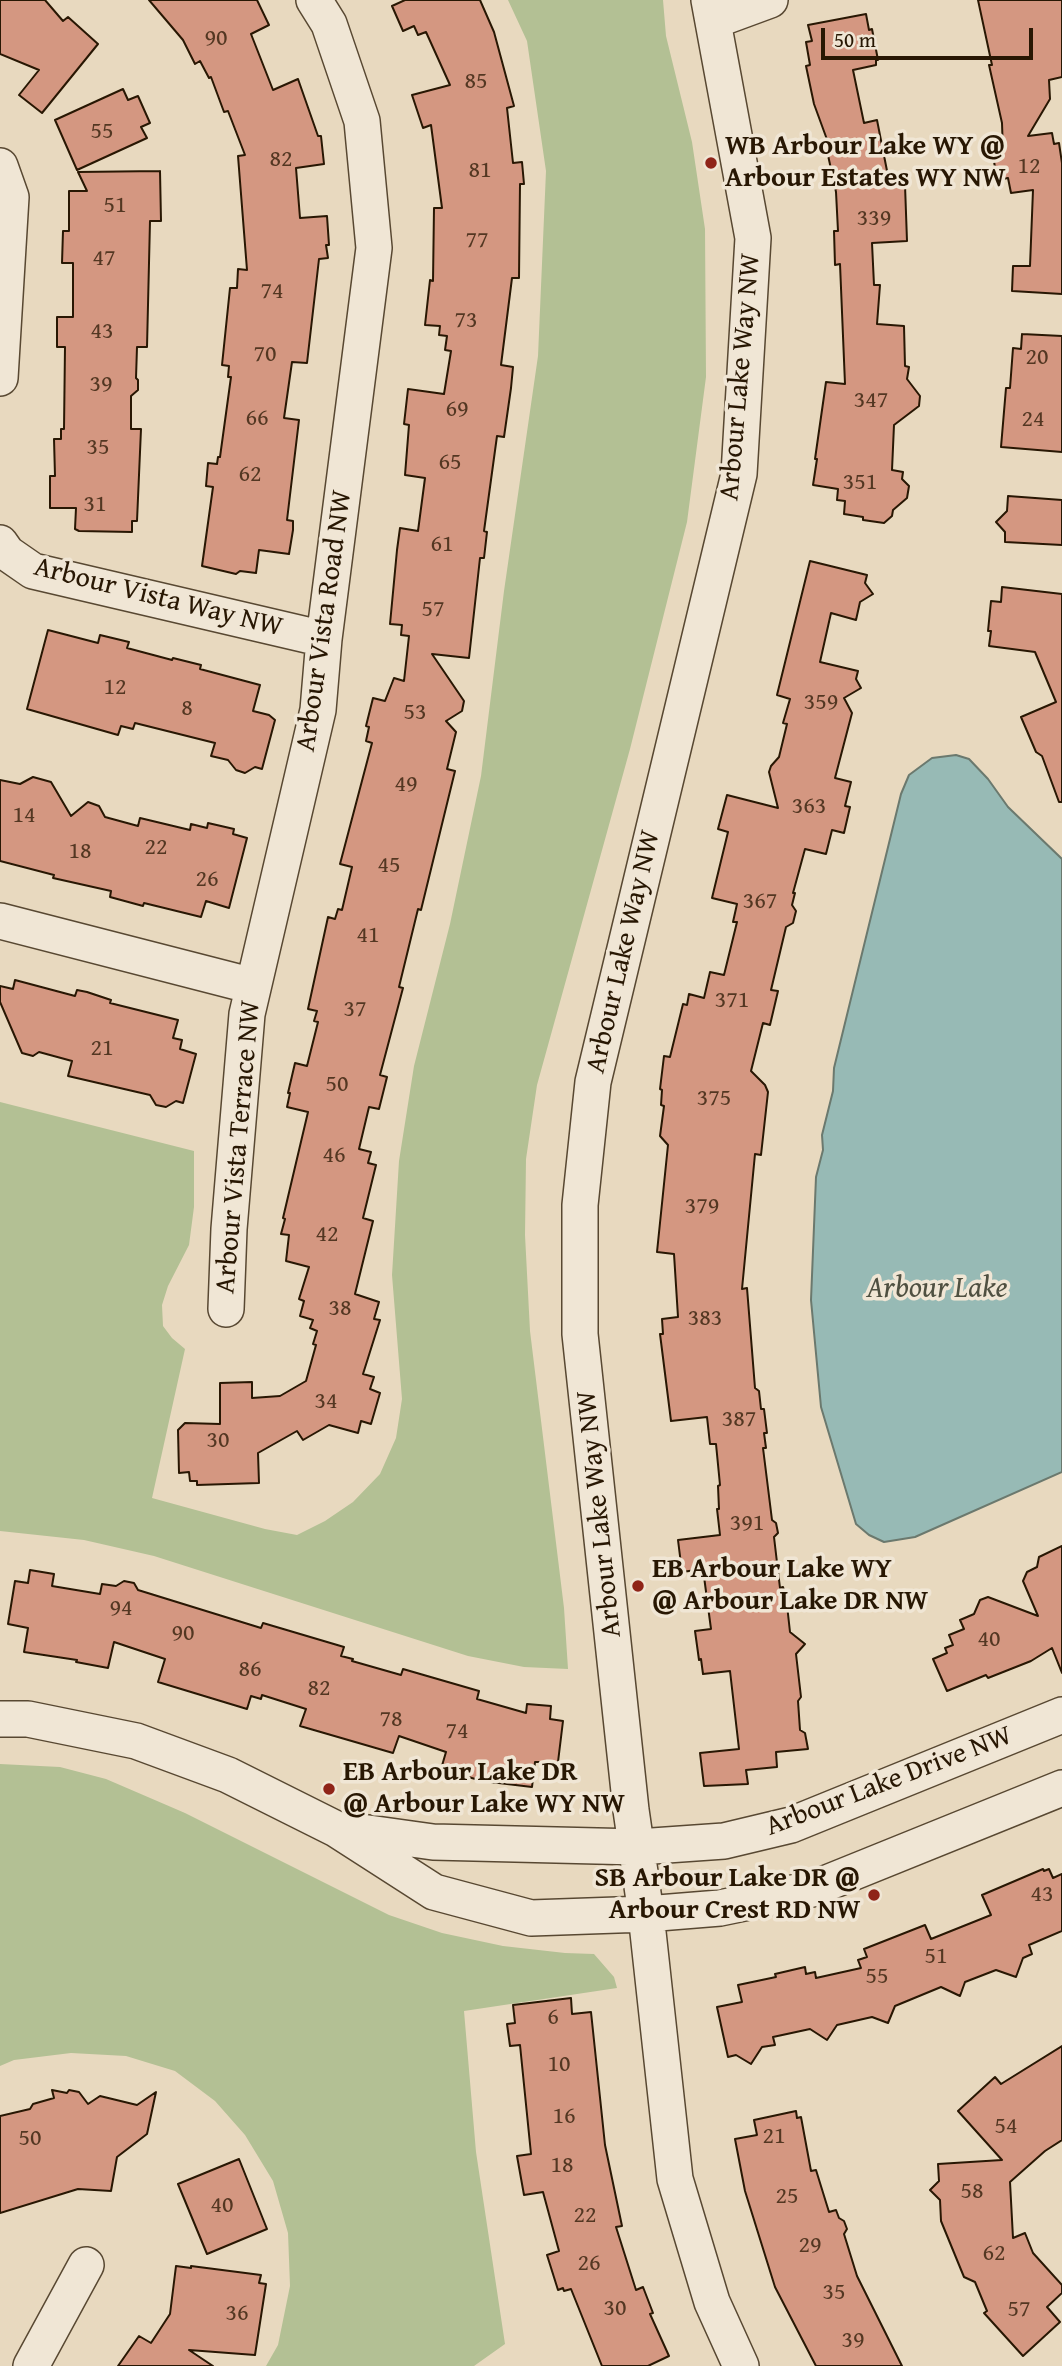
<!DOCTYPE html>
<style>
body{margin:0}
#map{position:relative;width:1062px;height:2366px;overflow:hidden;background:#e8d9bf;font-family:"Gentium Book Plus",serif}
canvas{display:block}
.scale{position:absolute;left:821px;top:28px;width:212px;height:32px;box-sizing:border-box;border:4px solid #281703;border-top:0;padding-left:9px;font-size:21px;line-height:24px;white-space:nowrap;color:#281703;-webkit-text-stroke:5px #f0e6d5;paint-order:stroke}
</style>
<div id="map">
<canvas width="1062" height="2366"></canvas>
<div class="scale">50 m</div>
</div>
<script>
const ctx = document.querySelector('canvas').getContext('2d');
ctx.lineJoin = 'round';
function fill(path, color) { ctx.fillStyle = color; ctx.fill(path, 'evenodd'); }
const toPath = rows => new Path2D(rows.map(r => 'M' + r).join(''));
function trace(path, color, width, dash) { ctx.strokeStyle = color; ctx.lineWidth = width; ctx.lineCap = dash ? 'butt' : 'round'; ctx.setLineDash(dash || []); ctx.stroke(path); }
function drawText(font, color, halo, rows, align = 'center') {
  ctx.font = font + ' "Gentium Book Plus",serif'; ctx.lineWidth = 7; ctx.setLineDash([]); ctx.textBaseline = 'middle'; ctx.strokeStyle = halo; ctx.fillStyle = color; for (const [text, x, y, turn = 0] of rows) {
    ctx.save(); ctx.translate(x, y); ctx.rotate((+turn || 0) * Math.PI / 180); ctx.textAlign = isNaN(turn) ? turn : align; if (halo) ctx.strokeText(text, 0, 0); ctx.fillText(text, 0, 0); ctx.restore();
  }
}
fill(toPath([
 [508,0,663,0,666,36,692,142,705,229,706,377,687,522,630,749,537,1085,526,1159,525,1235,530,1331,564,1608,568,1669,524,1667,468,1656,154,1556,84,1540,0,1531,0,1102,194,1151,194,1207,189,1245,168,1286,162,1305,163,1326,172,1338,185,1349,152,1498,265,1529,297,1535,325,1521,353,1502,380,1474,396,1438,402,1399,392,1275,399,1161,414,1066,450,924,481,776,504,591,538,356,546,171,527,41],
 [0,1764,60,1767,106,1779,185,1813,389,1915,442,1933,503,1946,565,1953,594,1954,614,1977,617,1988,464,2011,476,2152,505,2344,474,2366,266,2366,278,2345,290,2286,288,2233,273,2181,245,2135,215,2101,175,2071,126,2056,71,2053,14,2060,0,2066]
]), '#b3c094');
const water = toPath([
 [956,755,969,759,988,779,1008,807,1062,859,1062,1472,915,1537,884,1542,869,1535,856,1524,821,1407,811,1300,816,1177,823,1150,822,1135,833,1091,834,1068,901,794,909,775,932,758,956,755]
]);
fill(water, '#97bab5');
trace(water, '#6b796e', 2);
const building = toPath([
 [0,0,45,0,63,21,68,17,98,44,42,113,19,95,39,70,0,54,0,0],
 [149,0,257,0,269,25,251,34,273,90,298,79,318,136,321,136,324,164,296,168,300,218,327,216,329,245,326,245,328,258,319,259,307,363,292,362,284,418,299,420,287,520,293,521,293,530,289,554,259,550,256,573,240,571,236,574,202,566,213,487,206,486,208,463,217,464,218,457,220,457,231,377,228,377,229,366,222,365,230,288,237,288,238,269,247,270,238,156,245,155,228,111,224,112,211,77,209,78,200,61,195,64,183,40,149,0],
 [405,0,480,0,494,32,514,106,507,108,513,163,522,162,524,184,520,184,519,278,512,278,501,365,513,367,511,388,504,437,497,436,484,531,487,532,484,558,480,558,469,658,432,654,464,701,462,711,446,721,456,732,447,769,455,771,421,910,418,909,399,987,403,988,380,1075,387,1077,379,1109,369,1107,359,1149,371,1152,368,1163,376,1165,363,1218,373,1221,355,1294,379,1302,374,1319,380,1320,363,1374,374,1377,370,1389,380,1393,371,1424,361,1421,358,1433,329,1425,303,1440,297,1431,258,1453,259,1483,197,1485,197,1481,190,1481,189,1472,179,1473,178,1430,185,1423,220,1424,220,1383,252,1382,252,1398,280,1396,306,1381,316,1345,313,1344,317,1331,310,1328,313,1320,300,1316,304,1301,299,1299,309,1267,286,1261,289,1235,281,1234,285,1219,283,1218,308,1112,287,1107,290,1093,288,1093,295,1063,307,1066,318,1022,314,1021,317,1011,308,1009,328,917,335,919,338,909,342,910,352,867,340,864,372,743,366,741,369,727,366,726,373,698,385,701,394,678,404,681,409,636,401,635,402,625,390,624,397,550,400,528,418,531,425,478,405,475,409,425,404,424,408,389,444,394,451,351,445,350,447,336,439,335,440,326,425,325,430,280,433,281,434,208,442,208,431,125,423,128,412,95,450,85,426,32,418,35,414,26,403,31,392,6,405,0],
 [978,0,1062,0,1062,77,1049,80,1050,99,1028,136,1052,133,1054,144,1059,143,1062,163,1062,294,1012,291,1013,266,1030,266,1033,190,1011,193,1008,178,997,180,993,155,1003,153,1002,123,989,65,992,65,978,0],
 [866,14,869,30,872,29,878,60,876,60,876,65,853,70,864,123,877,120,890,186,905,185,907,241,872,243,874,285,880,285,877,324,904,326,905,366,909,367,907,379,920,396,919,406,894,425,892,470,903,472,902,479,909,486,907,498,893,510,892,516,884,523,863,520,863,517,844,514,845,501,837,500,838,489,813,485,817,459,815,459,826,382,845,384,840,264,835,265,834,231,838,231,836,192,826,146,829,145,814,104,806,66,810,65,806,42,812,41,808,25,866,14],
 [123,89,128,100,138,96,150,123,141,127,147,138,77,170,55,120,123,89],
 [160,171,161,221,150,221,147,347,137,347,136,378,138,380,138,390,131,396,131,429,141,429,137,521,132,521,132,532,79,531,75,529,76,508,50,508,50,476,55,476,54,439,61,439,61,429,64,429,65,347,57,347,57,317,73,317,73,263,62,263,63,231,69,231,69,191,87,191,78,172,160,171],
 [1022,334,1062,336,1062,452,1001,447,1006,388,1010,388,1013,348,1021,349,1022,334],
 [1008,496,1062,500,1062,545,1005,542,1005,532,996,522,1007,511,1008,496],
 [810,561,867,575,865,583,873,594,860,602,856,620,831,613,820,662,858,671,856,679,861,688,844,698,852,713,835,778,851,782,845,806,850,807,844,833,832,830,826,854,805,849,793,893,795,893,792,905,796,911,793,923,786,927,771,990,778,991,770,1025,763,1023,751,1071,765,1085,768,1092,761,1155,755,1154,742,1289,747,1288,755,1388,759,1391,761,1409,764,1409,767,1433,764,1433,766,1448,763,1448,772,1520,776,1523,778,1533,774,1537,780,1588,783,1587,786,1596,790,1632,805,1644,796,1654,801,1697,798,1701,800,1730,805,1733,808,1749,776,1752,777,1767,746,1770,748,1784,704,1786,700,1753,739,1749,730,1671,703,1674,701,1659,699,1660,695,1631,711,1629,703,1569,682,1572,678,1540,720,1535,717,1509,719,1509,718,1486,720,1485,716,1444,710,1444,707,1417,671,1421,660,1334,663,1334,662,1319,678,1317,674,1254,657,1252,668,1145,660,1136,664,1106,661,1105,662,1090,660,1089,664,1056,670,1057,683,1004,687,1005,689,994,704,998,710,972,724,975,737,922,733,922,737,904,712,898,728,832,718,829,727,795,778,808,769,772,771,766,779,757,787,724,783,723,790,699,777,695,810,561],
 [1002,587,1062,594,1062,802,1059,802,1042,756,1036,752,1021,717,1056,702,1035,652,989,646,991,631,988,631,991,601,1001,602,1002,587],
 [48,630,98,643,100,635,129,642,127,648,172,660,173,658,201,665,200,669,260,685,253,711,269,715,275,720,262,769,255,767,245,773,236,770,228,760,211,756,215,743,135,723,133,729,121,726,118,735,27,709,48,630],
 [33,777,51,782,71,816,88,802,99,806,105,817,138,826,140,818,190,830,191,824,207,828,208,823,234,829,233,834,247,838,229,908,206,901,201,917,144,903,143,906,110,897,111,891,53,878,54,875,0,861,0,780,20,784,33,777],
 [15,980,75,996,77,990,87,992,111,1000,110,1003,178,1020,173,1038,182,1040,180,1049,196,1054,183,1103,176,1101,166,1107,156,1105,150,1095,68,1076,72,1061,39,1052,33,1056,22,1053,0,1002,0,986,13,989,15,980],
 [1062,1546,1062,1673,1052,1648,1031,1661,988,1678,986,1675,947,1691,933,1659,947,1653,945,1648,953,1645,949,1635,964,1629,960,1620,974,1614,980,1600,988,1597,1038,1616,1023,1581,1027,1572,1037,1567,1039,1557,1062,1546],
 [30,1570,54,1574,52,1586,100,1594,102,1584,116,1586,124,1581,134,1583,138,1590,261,1628,263,1623,344,1647,341,1656,353,1659,352,1661,401,1675,403,1669,479,1691,477,1699,526,1713,527,1704,551,1706,550,1719,563,1721,558,1762,535,1762,532,1787,482,1781,441,1769,446,1752,399,1736,393,1753,300,1726,306,1709,262,1695,261,1699,251,1696,247,1709,158,1682,165,1659,114,1642,108,1668,76,1662,77,1660,24,1652,28,1628,8,1624,15,1581,28,1583,30,1570],
 [1043,1869,1044,1871,1049,1869,1053,1878,1062,1874,1062,1931,1029,1945,1032,1954,1023,1958,1016,1977,996,1970,965,1982,960,1996,941,1987,895,2006,888,2023,872,2017,837,2025,827,2040,810,2029,773,2037,775,2045,762,2047,751,2064,736,2055,728,2057,717,2007,742,2002,738,1985,776,1977,775,1974,805,1967,806,1974,815,1972,816,1978,861,1968,858,1960,867,1957,864,1949,925,1925,931,1939,991,1915,982,1895,1043,1869],
 [571,1998,572,2014,591,2012,605,2145,622,2226,616,2227,636,2290,643,2287,653,2313,650,2314,669,2356,648,2366,602,2366,571,2289,564,2291,563,2288,558,2290,547,2255,559,2251,543,2192,524,2195,517,2156,531,2154,520,2045,510,2046,507,2024,515,2023,513,2005,571,1998],
 [1062,2046,1062,2140,1045,2151,1010,2182,1013,2238,1025,2233,1033,2253,1062,2285,1062,2293,1047,2307,1060,2322,1023,2356,984,2313,987,2311,975,2282,964,2277,941,2221,940,2200,930,2190,939,2181,938,2164,1002,2160,958,2111,995,2077,1001,2084,1062,2046],
 [52,2090,67,2093,69,2090,79,2092,88,2104,100,2096,137,2105,156,2092,147,2134,117,2157,111,2191,78,2189,0,2213,0,2116,30,2109,33,2104,54,2098,52,2090],
 [796,2111,797,2118,801,2117,811,2171,816,2170,829,2212,836,2210,839,2218,844,2221,847,2229,844,2234,857,2276,902,2366,816,2366,775,2287,745,2191,735,2139,757,2135,754,2120,796,2111],
 [239,2159,267,2229,207,2254,178,2184,239,2159],
 [176,2266,191,2268,191,2266,261,2275,259,2283,266,2284,255,2355,189,2350,213,2366,118,2366,139,2336,151,2343,170,2314,176,2266]
]);
fill(building, '#d49781');
trace(building, '#281703', 2);
const minor = toPath([
 [709,0,753,238,739,474,593,1082,580,1205,580,1334,631,1810,646,1914,675,2179,712,2302,741,2366],
 [713,21,770,0],
 [0,166,11,197,0,378],
 [0,543,7,553,33,571,324,639],
 [0,921,253,986],
 [226,1309,229,1229,247,1014,318,710,324,639,374,248,362,121,329,24,314,0],
 [0,1719,28,1719,136,1741,228,1775,336,1829,434,1892,531,1918,646,1914,720,1908,812,1889,1062,1788],
 [347,1830,433,1842,638,1847,724,1841,791,1825,1062,1715],
 [31,2366,86,2265]
]);
trace(minor, '#584832', 38);
trace(minor, '#f0e6d5', 35);
for (const [x, y, r, color] of [
 [711,163,7,"#8f2418"],
 [638,1586,7,"#8f2418"],
 [329,1789,7,"#8f2418"],
 [874,1895,7,"#8f2418"]
]) { const dot = new Path2D(); dot.arc(x, y, r, 0, 2 * Math.PI); ctx.fillStyle = color; ctx.fill(dot); trace(dot, '#f0e6d5', 2.5); }
drawText('24px', '#533722', null, [
 ["90",216,39],
 ["85",476,82],
 ["55",102,132],
 ["82",281,160],
 ["12",1029,167],
 ["81",480,171],
 ["51",115,206],
 ["339",874,219],
 ["77",477,241],
 ["47",104,259],
 ["74",272,292],
 ["73",466,321],
 ["43",102,332],
 ["70",265,355],
 ["20",1037,358],
 ["39",101,385],
 ["347",871,401],
 ["69",457,410],
 ["66",257,419],
 ["24",1033,420],
 ["35",98,448],
 ["65",450,463],
 ["62",250,475],
 ["351",860,483],
 ["31",95,505],
 ["61",442,545],
 ["57",433,610],
 ["12",115,688],
 ["359",821,703],
 ["8",187,709],
 ["53",415,713],
 ["49",406,785],
 ["363",809,807],
 ["14",24,816],
 ["22",156,848],
 ["18",80,852],
 ["45",389,866],
 ["26",207,880],
 ["367",760,902],
 ["41",368,936],
 ["371",732,1001],
 ["37",355,1010],
 ["21",102,1049],
 ["50",337,1085],
 ["375",714,1099],
 ["46",334,1156],
 ["379",702,1207],
 ["42",327,1235],
 ["38",340,1309],
 ["383",705,1319],
 ["34",326,1402],
 ["387",739,1420],
 ["30",218,1441],
 ["391",747,1524],
 ["94",121,1609],
 ["90",183,1634],
 ["40",989,1640],
 ["86",250,1670],
 ["82",319,1689],
 ["78",391,1720],
 ["74",457,1732],
 ["43",1042,1895],
 ["51",936,1957],
 ["55",877,1977],
 ["6",553,2018],
 ["10",559,2065],
 ["16",564,2117],
 ["54",1006,2127],
 ["21",774,2137],
 ["50",30,2139],
 ["18",562,2166],
 ["58",972,2192],
 ["25",787,2197],
 ["40",222,2206],
 ["22",585,2216],
 ["29",810,2246],
 ["62",994,2254],
 ["26",589,2264],
 ["35",834,2293],
 ["30",615,2309],
 ["57",1019,2310],
 ["36",237,2314],
 ["39",853,2341]
]);
drawText('bold 28px', '#281703', '#f0e6d5', [
 ["WB Arbour Lake WY @",725,147],
 ["Arbour Estates WY NW",725,179],
 ["EB Arbour Lake WY",652,1570],
 ["@ Arbour Lake DR NW",652,1602],
 ["EB Arbour Lake DR",343,1773],
 ["@ Arbour Lake WY NW",343,1805],
 ["SB Arbour Lake DR @",860,1879,"right"],
 ["Arbour Crest RD NW",860,1911,"right"]
], 'left');
drawText('28px', '#281703', '#f0e6d5', [
 ["Arbour Lake Way NW",741,377,-85],
 ["Arbour Vista Way NW",158,598,14],
 ["Arbour Vista Road NW",325,621,-82],
 ["Arbour Lake Way NW",624,952,-77],
 ["Arbour Vista Terrace NW",239,1147,-85],
 ["Arbour Lake Way NW",600,1514,-96],
 ["Arbour Lake Drive NW",889,1782,-21]
]);
drawText('italic 30px', '#4f5041', '#f0e6d5', [
 ["Arbour Lake",937,1289]
]);
</script>
